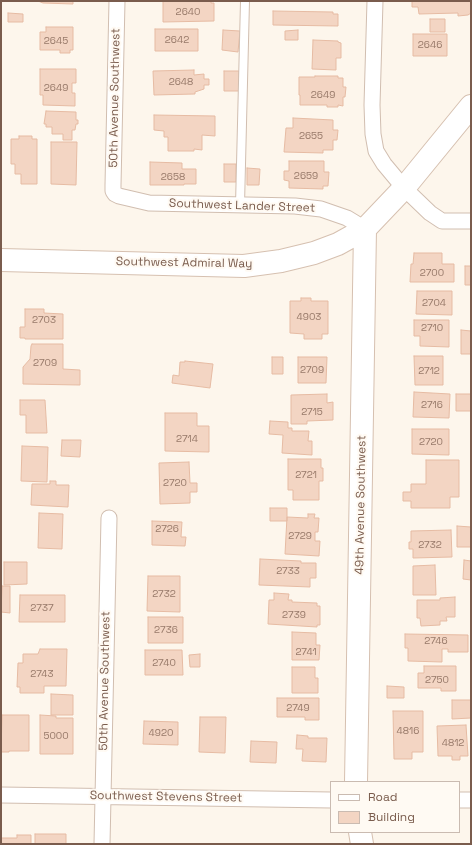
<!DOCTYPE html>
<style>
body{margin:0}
#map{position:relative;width:472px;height:845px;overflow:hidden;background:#fdf6ec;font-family:"Space Grotesk",sans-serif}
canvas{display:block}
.frame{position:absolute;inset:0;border:2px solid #7a5c4d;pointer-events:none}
.legend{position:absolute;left:330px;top:781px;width:130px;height:52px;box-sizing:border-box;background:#fffaf3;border:1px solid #cabbb1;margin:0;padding:5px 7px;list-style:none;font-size:12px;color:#7a5c4d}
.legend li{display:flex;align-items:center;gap:8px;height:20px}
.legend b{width:20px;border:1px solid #cabbb1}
</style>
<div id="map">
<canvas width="472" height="845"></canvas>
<div class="frame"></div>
<ul class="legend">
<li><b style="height:5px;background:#fff"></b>Road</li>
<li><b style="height:11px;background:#f3d5c3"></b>Building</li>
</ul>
</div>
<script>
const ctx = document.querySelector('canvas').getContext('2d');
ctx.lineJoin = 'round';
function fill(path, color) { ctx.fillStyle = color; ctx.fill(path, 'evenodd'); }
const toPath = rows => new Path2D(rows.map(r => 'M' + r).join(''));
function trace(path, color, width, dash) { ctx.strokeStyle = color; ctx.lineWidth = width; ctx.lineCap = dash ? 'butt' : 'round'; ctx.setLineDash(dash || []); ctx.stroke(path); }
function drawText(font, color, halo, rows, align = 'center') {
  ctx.font = font + ' "Space Grotesk",sans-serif'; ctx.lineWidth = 4; ctx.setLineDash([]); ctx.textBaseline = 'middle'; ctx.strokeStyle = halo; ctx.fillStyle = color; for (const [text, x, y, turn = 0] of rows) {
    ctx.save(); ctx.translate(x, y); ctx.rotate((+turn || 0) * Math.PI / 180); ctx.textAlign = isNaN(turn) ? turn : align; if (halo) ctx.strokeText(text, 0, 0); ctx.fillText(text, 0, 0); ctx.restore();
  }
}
const building = toPath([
 [38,1,73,1,73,4,43,3,38,1],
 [163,1,211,1,211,3,214,3,214,21,163,22,163,1],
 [412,1,471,1,471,13,468,15,458,16,458,13,419,14,418,7,412,7,412,1],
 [273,11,333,12,333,14,338,14,338,26,273,25,273,11],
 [8,13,23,14,23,22,8,22,8,13],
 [430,19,445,19,445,32,430,32,430,19],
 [46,27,73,27,73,50,70,50,70,53,60,53,60,50,40,50,40,32,46,32,46,27],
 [155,29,198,29,198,51,155,51,155,29],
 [223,30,240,31,238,52,222,50,223,30],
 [298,30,298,40,285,40,285,31,298,30],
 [413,34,447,34,447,56,413,56,413,34],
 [313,40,338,41,338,42,341,43,341,58,336,58,336,70,312,69,313,40],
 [40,69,76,69,76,83,72,83,72,93,75,93,75,106,43,105,43,95,40,95,40,69],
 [194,70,194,75,204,74,204,79,209,79,209,85,204,85,204,89,195,92,195,94,154,95,153,71,194,70],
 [224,71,239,71,239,91,224,91,224,71],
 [315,76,338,76,338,78,343,78,343,87,346,87,345,97,343,97,343,106,338,105,338,107,327,107,327,105,300,105,300,95,299,95,299,77,315,77,315,76],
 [46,111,76,112,76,120,78,120,78,124,76,124,75,130,72,130,72,140,63,140,63,134,52,134,52,127,46,127,46,124,44,124,46,111],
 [154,115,215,116,215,136,202,135,202,150,194,149,194,151,168,151,168,137,164,137,164,131,154,130,154,115],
 [293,118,333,120,333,130,338,130,337,140,333,140,333,150,323,150,323,153,284,152,286,128,293,128,293,118],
 [19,136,32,136,32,139,37,139,37,184,21,184,21,174,15,174,15,164,11,164,11,139,19,139,19,136],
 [51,142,77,142,76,185,51,184,51,142],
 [289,161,324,161,324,172,329,172,328,186,323,186,323,189,289,188,289,181,284,180,284,171,289,171,289,161],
 [150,162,182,163,182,169,196,169,196,184,184,184,184,185,150,185,150,162],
 [224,164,236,164,236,182,224,182,224,164],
 [247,168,260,169,259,185,247,185,247,168],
 [414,253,442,253,442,264,454,264,454,282,410,282,411,264,413,264,414,253],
 [465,266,471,266,471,285,465,285,465,266],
 [417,291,452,291,452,315,416,314,417,291],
 [301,298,311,298,311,301,328,301,328,334,322,334,322,339,304,339,304,334,290,333,290,301,301,301,301,298],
 [25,309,44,309,44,313,63,314,63,339,25,339,25,338,20,338,20,327,25,327,25,309],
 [414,320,449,320,449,347,420,346,420,336,414,336,414,320],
 [461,330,471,331,471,354,461,354,461,330],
 [32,344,63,344,63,369,80,370,80,385,23,384,23,367,30,359,31,346,32,344],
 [414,356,443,356,443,385,415,385,414,356],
 [272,357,283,357,283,374,272,374,272,357],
 [298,357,327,357,326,383,298,383,298,357],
 [185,361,213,364,210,388,172,383,173,375,179,376,180,362,185,362,185,361],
 [414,392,450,394,449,418,413,417,414,392],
 [327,394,327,403,333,402,333,420,307,421,307,424,291,424,291,395,327,394],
 [456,394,471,394,471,411,456,411,456,394],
 [20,400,45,400,47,433,26,433,26,415,20,415,20,400],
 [165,413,197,413,197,426,209,426,209,452,165,451,165,413],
 [270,421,288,422,288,428,292,428,292,431,309,431,308,441,312,441,312,455,282,453,283,435,269,434,270,421],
 [412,429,449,429,449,455,412,454,412,429],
 [62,440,81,440,80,457,61,456,62,440],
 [22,446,48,447,47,482,21,481,22,446],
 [288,459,321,459,321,468,323,468,323,481,319,481,319,500,293,500,293,490,288,490,288,459],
 [426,460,459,460,459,497,450,497,450,508,411,508,411,501,403,501,403,492,411,492,411,484,426,484,426,460],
 [189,462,190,483,197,483,197,492,190,492,190,503,160,504,159,463,189,462],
 [50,481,56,481,56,485,69,485,68,507,31,505,32,484,50,484,50,481],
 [270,508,287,508,287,521,270,521,270,508],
 [39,513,63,514,62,549,38,548,39,513],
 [308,514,315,514,314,518,319,518,318,532,315,532,315,541,320,541,319,556,285,554,287,517,308,518,308,514],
 [152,521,182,522,181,537,186,537,185,546,152,545,152,521],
 [457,526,471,527,471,547,457,547,457,526],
 [451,530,452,557,413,558,413,549,409,549,409,542,411,542,411,531,451,530],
 [260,559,301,561,301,563,316,563,316,578,310,578,310,587,259,585,260,559],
 [464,560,471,561,471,580,463,579,464,560],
 [4,562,27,562,27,584,4,585,4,562],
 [435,565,436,595,413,595,413,566,435,565],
 [148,576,180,576,180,612,147,611,148,576],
 [2,586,10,586,10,613,1,612,2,586],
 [274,593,289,594,288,600,292,600,292,602,317,603,317,606,320,606,320,625,317,625,317,627,268,624,269,600,274,600,274,593],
 [20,595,65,595,65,622,19,622,20,595],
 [455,597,455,617,446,617,447,621,440,621,440,625,421,626,420,618,417,618,417,600,440,600,440,598,455,597],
 [148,617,183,617,183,643,148,643,148,617],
 [292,632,316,633,316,645,320,645,319,660,292,660,292,632],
 [405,634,468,635,468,652,448,652,448,649,442,649,442,662,408,661,408,648,405,648,405,634],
 [40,649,67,649,66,686,44,686,44,693,20,693,20,687,17,687,18,663,23,663,23,654,38,654,40,649],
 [145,650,182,650,183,675,145,675,145,650],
 [200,654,200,667,190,667,189,655,200,654],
 [424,666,456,666,456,691,441,691,441,688,418,688,418,673,424,673,424,666],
 [292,667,315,667,315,678,318,678,318,693,292,693,292,667],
 [387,686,404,687,404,698,387,698,387,686],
 [51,694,73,695,73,715,51,715,51,694],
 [277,698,319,698,319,720,305,720,305,717,277,717,277,698],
 [452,700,471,700,471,718,452,719,452,700],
 [393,711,423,711,423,752,412,752,412,759,394,759,393,711],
 [2,715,29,715,29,751,9,751,9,752,1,752,2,715],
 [40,715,56,716,56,718,73,718,73,754,40,754,40,715],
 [200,717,226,717,225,753,199,752,200,717],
 [144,721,178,722,178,745,143,744,144,721],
 [466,725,468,756,460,756,460,760,452,760,452,756,438,756,437,726,466,725],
 [297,735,308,736,308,738,327,738,326,762,302,761,303,749,296,749,297,735],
 [251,741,277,742,276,763,250,762,251,741],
 [35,834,66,834,66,844,35,844,35,834],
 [17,835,31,835,31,844,1,844,1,838,17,838,17,835]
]);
fill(building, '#f3d5c3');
trace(building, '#e6bba3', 1);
const lane = toPath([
 [240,205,245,1]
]);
const street = toPath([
 [117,1,113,185,113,191,115,194,119,196,149,203,295,206,321,209,347,218,365,229],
 [375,1,372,105,373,134,376,151,384,164,404,188,430,213,442,221,471,221],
 [1,795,331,800],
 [459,800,471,800],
 [102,844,109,518]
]);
const secondary = toPath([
 [1,260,244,266,281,261,314,253,338,244,365,229,404,188,471,106],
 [356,782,365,229],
 [360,832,362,844]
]);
trace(lane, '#d1beb0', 10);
trace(street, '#d1beb0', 17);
trace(secondary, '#d6c0b0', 24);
trace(lane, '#fff', 8);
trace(street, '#fff', 15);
trace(secondary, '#fff', 22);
drawText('10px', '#987a6a', null, [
 ["2640",188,12],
 ["2642",177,40],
 ["2645",56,41],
 ["2646",430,45],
 ["2648",181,82],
 ["2649",56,88],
 ["2649",323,95],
 ["2655",311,136],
 ["2659",306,176],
 ["2658",173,177],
 ["2700",432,273],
 ["2704",434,303],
 ["4903",309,317],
 ["2703",44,320],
 ["2710",432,328],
 ["2709",45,363],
 ["2709",312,370],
 ["2712",429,371],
 ["2716",432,405],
 ["2715",312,412],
 ["2714",187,439],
 ["2720",431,442],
 ["2721",306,475],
 ["2720",175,483],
 ["2726",167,529],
 ["2729",300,536],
 ["2732",430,545],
 ["2733",288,571],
 ["2732",164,594],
 ["2737",42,608],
 ["2739",294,615],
 ["2736",166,630],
 ["2746",436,641],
 ["2741",306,652],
 ["2740",164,663],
 ["2743",42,674],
 ["2750",437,680],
 ["2749",298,708],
 ["4816",408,731],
 ["4920",161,733],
 ["5000",56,736],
 ["4812",453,743]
]);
drawText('12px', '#7a5c4d', '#fffaf3', [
 ["50th Avenue Southwest",115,98,-89],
 ["Southwest Lander Street",242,206,2],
 ["Southwest Admiral Way",184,263,1],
 ["49th Avenue Southwest",361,505,-89],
 ["50th Avenue Southwest",105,681,-89],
 ["Southwest Stevens Street",166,797,1]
]);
</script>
